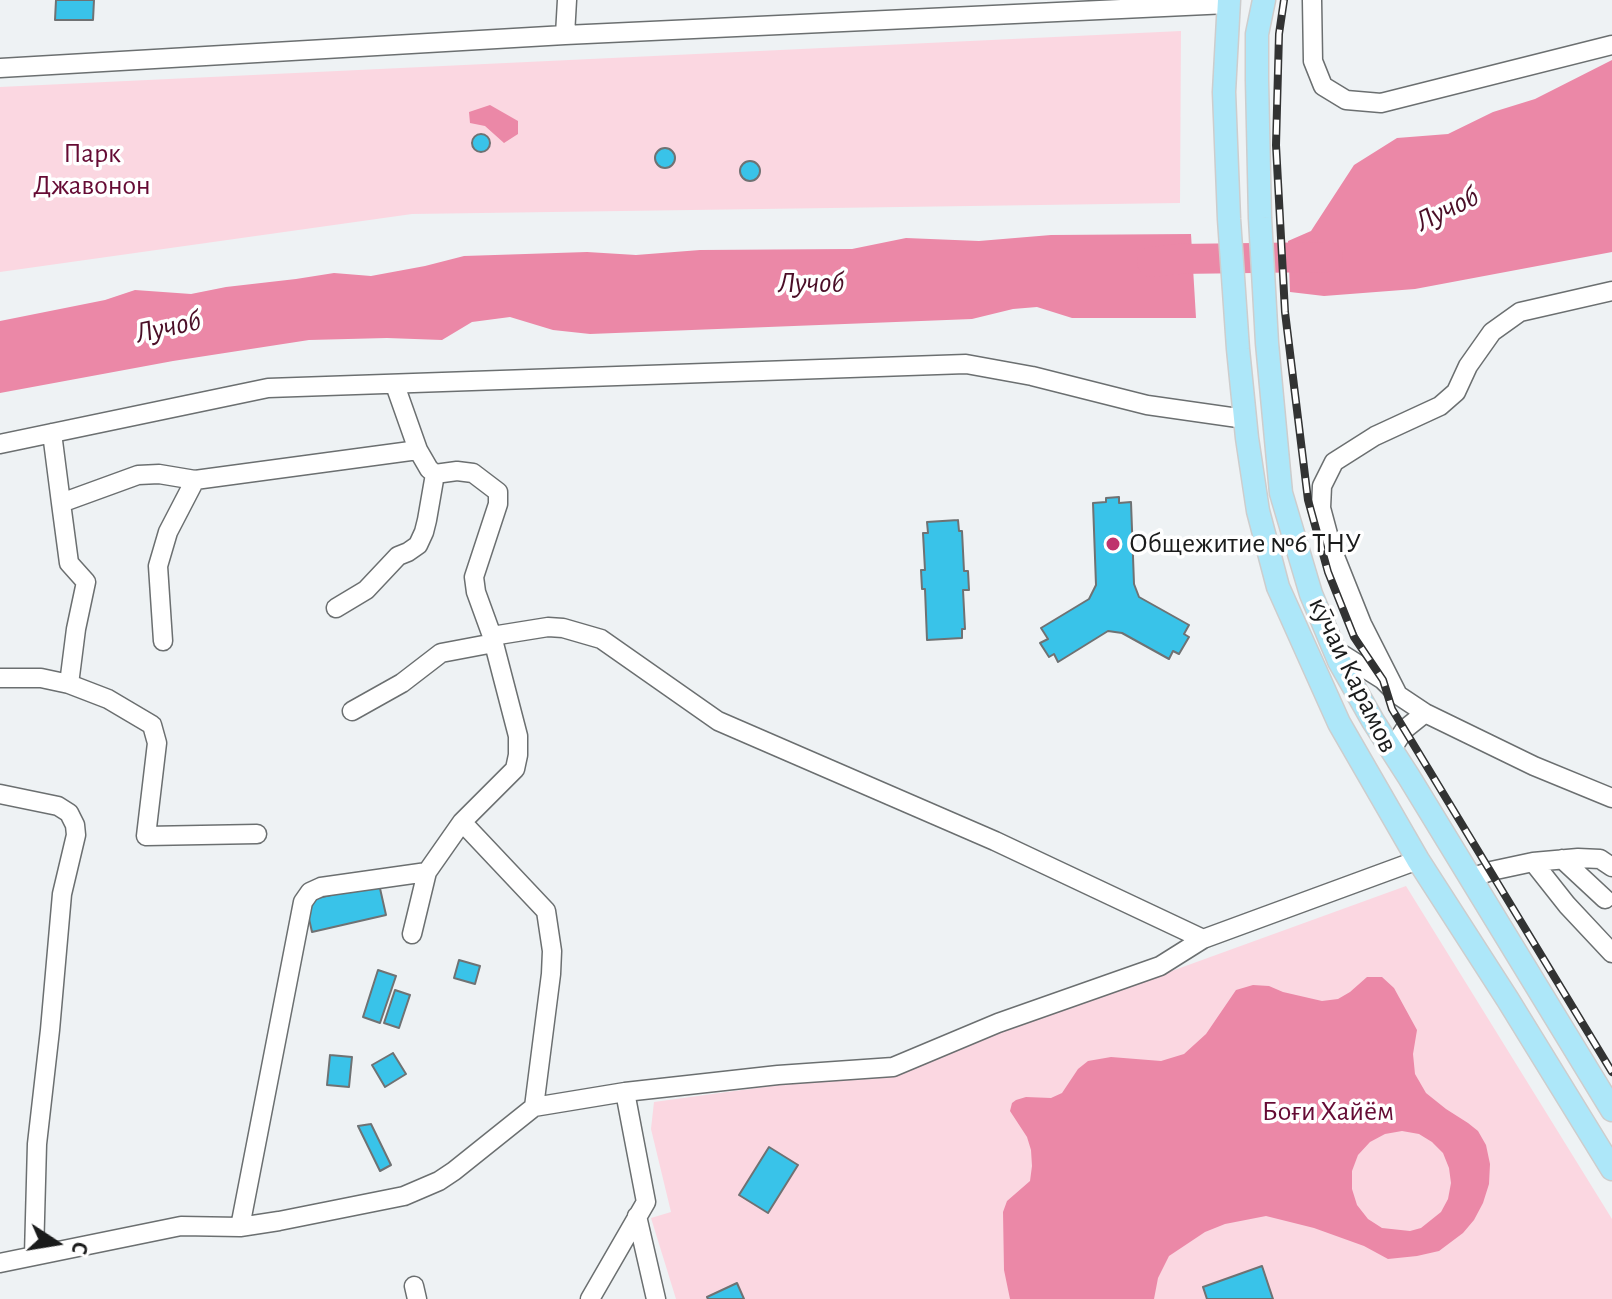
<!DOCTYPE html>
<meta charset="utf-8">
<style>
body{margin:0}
#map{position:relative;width:1612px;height:1299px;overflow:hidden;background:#eef2f4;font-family:"Alegreya Sans",sans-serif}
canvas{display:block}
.north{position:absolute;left:16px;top:1203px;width:80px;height:80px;-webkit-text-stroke:6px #fff;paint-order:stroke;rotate:102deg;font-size:22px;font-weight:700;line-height:32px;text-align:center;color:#1a1b1b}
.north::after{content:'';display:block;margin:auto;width:28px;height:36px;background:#1a1b1b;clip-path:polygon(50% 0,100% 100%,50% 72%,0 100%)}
</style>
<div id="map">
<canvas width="1612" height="1299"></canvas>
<div class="north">С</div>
</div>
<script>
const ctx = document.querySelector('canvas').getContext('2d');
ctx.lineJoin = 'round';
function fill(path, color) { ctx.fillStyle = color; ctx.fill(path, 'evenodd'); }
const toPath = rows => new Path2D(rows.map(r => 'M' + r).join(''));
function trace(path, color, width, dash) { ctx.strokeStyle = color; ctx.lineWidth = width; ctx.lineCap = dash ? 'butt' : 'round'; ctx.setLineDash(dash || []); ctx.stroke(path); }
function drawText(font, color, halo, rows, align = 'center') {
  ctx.font = font + ' "Alegreya Sans",sans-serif'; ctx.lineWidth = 7; ctx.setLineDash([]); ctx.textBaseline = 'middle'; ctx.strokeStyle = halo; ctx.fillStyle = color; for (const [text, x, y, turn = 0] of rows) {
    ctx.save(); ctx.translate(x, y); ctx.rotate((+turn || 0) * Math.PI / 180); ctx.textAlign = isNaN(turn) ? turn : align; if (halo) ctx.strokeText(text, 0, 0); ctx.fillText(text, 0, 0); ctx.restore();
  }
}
fill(toPath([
 [1181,31,1180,203,412,214,0,272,0,87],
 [1406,886,1612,1219,1612,1299,676,1299,651,1218,671,1212,651,1129,654,1102,815,1080,888,1075,919,1066,955,1043,1169,972]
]), '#fbd7e1');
fill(toPath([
 [1612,60,1612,252,1415,289,1324,296,1290,292,1288,241,1311,231,1354,165,1397,138,1448,134,1493,112,1535,99],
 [490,105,518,121,518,134,504,143,485,126,470,123,469,112],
 [1191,234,1196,318,1072,318,1037,307,1013,309,972,319,590,334,553,330,510,317,472,322,442,340,387,338,309,340,173,361,0,393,0,321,105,300,135,290,191,294,226,287,296,279,334,273,371,276,425,266,464,256,587,252,636,255,700,250,852,249,906,238,979,241,1051,235],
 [1367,977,1382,977,1394,988,1417,1030,1413,1054,1415,1074,1426,1093,1446,1109,1468,1123,1478,1131,1486,1145,1490,1164,1489,1184,1483,1203,1474,1220,1463,1233,1439,1251,1417,1256,1388,1259,1364,1246,1314,1228,1266,1216,1225,1224,1205,1232,1169,1256,1158,1278,1154,1299,1010,1299,1004,1270,1003,1212,1007,1201,1030,1181,1032,1166,1031,1150,1027,1137,1010,1111,1012,1103,1016,1100,1026,1097,1051,1098,1062,1093,1078,1069,1088,1061,1111,1057,1161,1061,1184,1054,1206,1034,1236,990,1253,985,1269,986,1283,992,1322,1001,1338,999,1350,992],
 [1402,1131,1419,1134,1432,1142,1443,1153,1449,1168,1451,1183,1448,1199,1441,1212,1421,1228,1410,1231,1382,1228,1368,1219,1357,1205,1352,1189,1352,1171,1358,1155,1370,1142,1385,1134]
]), '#eb88a7');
trace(toPath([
 [1152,262,1178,259,1328,257]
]), '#eb88a7', 30);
const building = toPath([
 [56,0,94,0,93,20,55,20,56,0],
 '472 143a9 9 0 1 1 18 0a9 9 0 1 1-18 0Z',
 '655 158a10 10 0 1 1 20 0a10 10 0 1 1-20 0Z',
 '740 171a10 10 0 1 1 20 0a10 10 0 1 1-20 0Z',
 [1119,497,1119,503,1131,502,1134,584,1139,597,1189,625,1184,634,1189,637,1179,654,1173,651,1169,659,1122,633,1108,631,1058,662,1054,654,1049,657,1040,643,1048,639,1041,628,1089,599,1096,585,1093,503,1106,502,1106,498,1119,497],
 [958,520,959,531,962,531,964,571,968,571,969,590,963,590,965,629,962,629,962,638,927,640,925,589,922,589,921,570,925,570,923,533,928,533,927,522,958,520],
 [379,884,386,915,312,932,305,901,379,884],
 [459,960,480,966,475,984,454,978,459,960],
 [378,970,396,976,380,1023,363,1017,378,970],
 [395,990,410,995,399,1028,384,1023,395,990],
 [393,1053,406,1074,385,1087,372,1065,393,1053],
 [330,1055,352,1057,349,1087,327,1085,330,1055],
 [371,1124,391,1165,380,1171,358,1126,371,1124],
 [769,1147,798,1165,768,1213,739,1195,769,1147],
 [1262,1266,1273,1299,1207,1299,1203,1287,1262,1266],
 [737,1283,744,1299,708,1299,707,1297,737,1283]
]);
fill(building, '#39c3e9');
trace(building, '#6f7273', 2);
const minor = toPath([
 [1312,0,1313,61,1323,86,1346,100,1381,103,1612,45],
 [565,35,567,0],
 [0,68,565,35,1228,4],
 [395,385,418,450,429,469,435,474],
 [52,433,61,503,138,475,159,474,195,480,418,450],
 [0,444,268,388,966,364,1032,376,1147,405,1245,419],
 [435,474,457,471,473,473,498,492,498,504,474,577,476,592,492,636,548,627,563,628,601,639,718,721,995,841,1203,939],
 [61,503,69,563,86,582,76,629,69,684],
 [336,608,366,590,398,556,408,552,418,545,424,532,427,520,435,474],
 [163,641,158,566,168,532,195,480],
 [1334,649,1383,680,1398,695,1425,713,1534,766,1612,798],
 [0,678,41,678,69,684,108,699,152,725,157,743,146,836,257,834],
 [1398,695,1362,624,1332,549,1321,508,1322,486,1334,462,1375,436,1440,406,1456,392,1468,366,1492,332,1520,312,1612,291],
 [352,711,402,683,441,653,494,643],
 [1391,750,1405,729,1425,713],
 [0,794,58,806,69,813,75,825,76,835,62,894,50,1030,37,1144,34,1255],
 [462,822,546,911,552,951,551,974,534,1107],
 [1562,859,1605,899],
 [1533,862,1567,905,1612,953],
 [1471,878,1491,871,1533,862,1578,858,1600,859,1612,867],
 [412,934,427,872,462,822,515,769,518,755,518,736,492,636],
 [637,1216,656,1299],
 [240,1227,303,902,310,892,321,887,427,872],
 [0,1263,181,1226,240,1227,279,1221,404,1196,439,1181,454,1171,534,1107,625,1092,778,1075,893,1067,998,1023,1160,966,1203,939,1418,860],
 [414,1286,417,1299],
 [590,1299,646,1202,625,1092]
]);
const major = toPath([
 [1229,0,1224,92,1229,219,1238,349,1247,438,1258,511,1278,587,1339,723,1418,860,1508,1000,1612,1169],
 [1264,0,1257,34,1257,80,1260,218,1267,343,1281,493,1311,594,1339,661,1373,721,1409,777,1612,1110]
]);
trace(minor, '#6b6f70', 21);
trace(major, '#cdcdcd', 25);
trace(minor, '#fff', 18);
trace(major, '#ade7f9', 22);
const rail = toPath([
 [1284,0,1279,34,1276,145,1285,312,1308,500,1328,572,1354,637,1383,680,1392,709,1612,1072]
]);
trace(rail, '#323333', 8);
trace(rail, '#fff', 5, [15]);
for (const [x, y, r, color] of [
 [1113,544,8,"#bf346d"]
]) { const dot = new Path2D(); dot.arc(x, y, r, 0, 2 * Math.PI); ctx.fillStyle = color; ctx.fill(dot); trace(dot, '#fff', 3); }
drawText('28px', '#650b34', '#fff', [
 ["Парк",92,154],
 ["Джавонон",92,186],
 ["Боғи Хайём",1328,1112]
]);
drawText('28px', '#1a1b1b', '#fff', [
 ["Общежитие №6 ТНУ",1129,544]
], 'left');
drawText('28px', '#1a1b1b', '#fff', [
 ["кӯчаи Карамов",1353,675,64]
]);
drawText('italic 30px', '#4b0e27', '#fff', [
 ["Лучоб",1447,209,-26],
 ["Лучоб",811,283],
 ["Лучоб",168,327,-12]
]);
</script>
